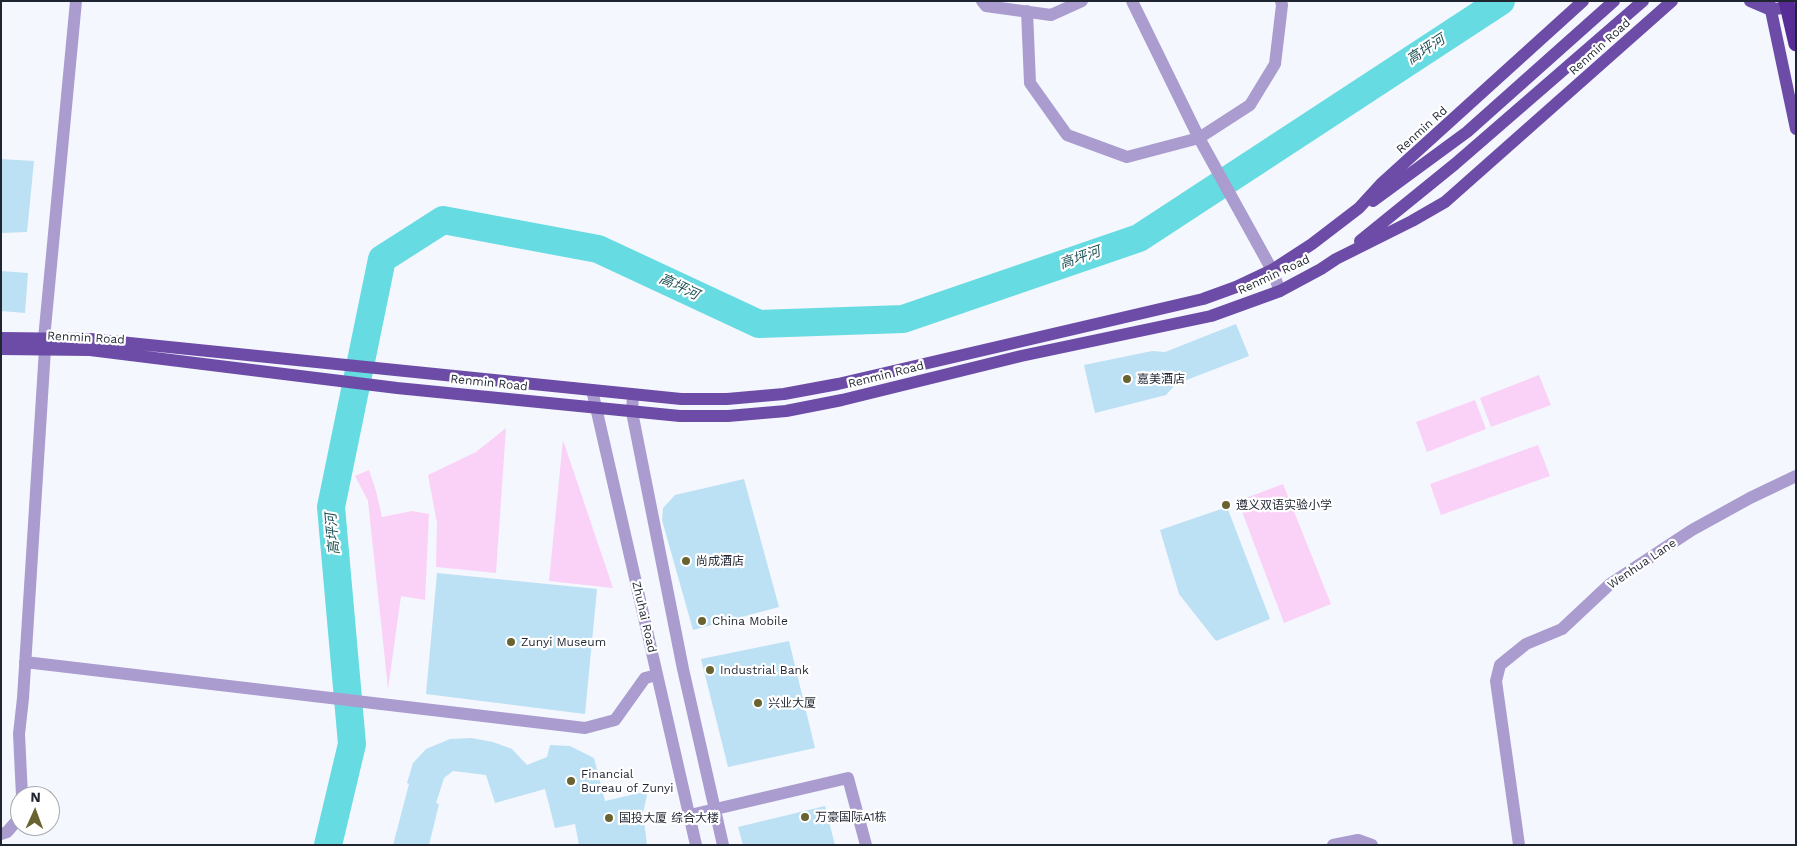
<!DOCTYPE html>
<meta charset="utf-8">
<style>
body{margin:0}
#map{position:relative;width:1797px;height:846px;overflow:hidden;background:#f4f7fe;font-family:"Work Sans",sans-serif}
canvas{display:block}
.frame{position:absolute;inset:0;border:2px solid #1f2531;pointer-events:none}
.north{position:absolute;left:10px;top:786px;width:50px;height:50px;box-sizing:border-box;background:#fff;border:1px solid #a5a8ad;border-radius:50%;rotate:2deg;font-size:14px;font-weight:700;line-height:20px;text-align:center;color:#1f2531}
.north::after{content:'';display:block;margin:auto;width:18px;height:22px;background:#686330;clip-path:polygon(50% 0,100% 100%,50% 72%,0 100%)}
</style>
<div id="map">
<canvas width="1797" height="846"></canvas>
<div class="frame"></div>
<div class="north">N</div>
</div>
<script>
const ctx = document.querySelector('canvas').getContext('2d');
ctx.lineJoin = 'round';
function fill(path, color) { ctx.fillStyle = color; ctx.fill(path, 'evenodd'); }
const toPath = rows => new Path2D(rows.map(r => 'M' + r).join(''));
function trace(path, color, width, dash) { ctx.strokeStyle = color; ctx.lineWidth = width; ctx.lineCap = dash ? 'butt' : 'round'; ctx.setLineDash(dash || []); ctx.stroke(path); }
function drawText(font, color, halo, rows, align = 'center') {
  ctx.font = font + ' "Work Sans","Noto Sans SC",sans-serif'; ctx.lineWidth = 4.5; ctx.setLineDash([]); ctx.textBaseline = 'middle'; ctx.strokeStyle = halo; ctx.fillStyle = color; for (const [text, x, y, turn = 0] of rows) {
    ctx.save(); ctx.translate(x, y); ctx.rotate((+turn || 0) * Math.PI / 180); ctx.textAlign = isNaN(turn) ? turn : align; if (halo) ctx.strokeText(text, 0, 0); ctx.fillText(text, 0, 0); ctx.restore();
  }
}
fill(toPath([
 [1539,375,1551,405,1491,427,1480,398],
 [1475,400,1486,429,1427,452,1416,422],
 [506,428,496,573,436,567,437,523,428,475,476,452],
 [563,440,613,588,549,581],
 [1538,445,1550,476,1441,515,1430,484],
 [369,470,376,491,382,517,412,511,429,514,425,600,401,596,388,689,368,501,355,476],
 [1283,484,1331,604,1284,623,1238,501]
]), '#fbd2f7');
trace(toPath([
 [328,845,352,744,331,507,382,259,443,220,598,249,759,324,903,319,1139,238,1501,1]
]), '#66dbe2', 28);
fill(toPath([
 [1,159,34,161,27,232,1,233],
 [1,271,28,273,25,313,1,311],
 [1236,324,1249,356,1176,384,1166,395,1095,413,1084,365,1152,351,1165,352],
 [744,479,779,607,693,630,662,520,663,508,675,495],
 [1227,507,1270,619,1216,641,1179,594,1160,530],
 [437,573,597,589,585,714,426,694],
 [789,641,815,748,728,767,701,659],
 [471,738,493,742,512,749,527,765,547,757,550,745,570,746,594,758,605,801,648,791,643,813,647,845,579,845,575,824,555,828,545,789,495,803,486,775,453,771,444,778,436,803,439,804,429,845,393,845,409,784,407,783,413,763,426,749,450,739],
 [825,806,835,845,743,845,738,827]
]), '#bce0f4');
trace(toPath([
 [982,1,986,6,1051,15,1082,1],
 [1132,1,1199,138,1272,270,1280,291],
 [1027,11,1030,83,1067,135,1127,157,1199,138,1250,105,1275,64,1282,5,1281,1],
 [592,390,696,845],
 [633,395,632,412,683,669,723,845],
 [25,662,585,728,615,720,645,678,657,675],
 [22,796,19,734,23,698,45,349,44,339,76,1],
 [690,815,848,778,866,845],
 [1,834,7,832,20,817],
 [1333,845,1358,840,1372,845],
 [1519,845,1496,681,1500,665,1526,644,1562,629,1610,584,1692,530,1750,498,1796,476]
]), '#aa9ccf', 12);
trace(toPath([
 [1750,1,1771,10,1796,5],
 [1769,1,1796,129],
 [1373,201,1467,132,1614,1],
 [1360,241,1455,164,1643,1],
 [1,338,90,339,681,399,727,399,784,394,838,384,1203,299,1236,287,1272,270,1312,244,1359,208,1381,184,1583,1],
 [1,349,90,350,397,388,680,416,728,416,786,411,842,400,1021,356,1211,316,1280,291,1321,269,1336,259,1412,221,1445,202,1672,1]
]), '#6c4ca7', 12);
trace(toPath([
 [1786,1,1796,44]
]), '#572c97', 15);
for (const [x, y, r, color] of [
 [1127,379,5,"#686330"],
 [1226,505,5,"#686330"],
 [686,561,5,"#686330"],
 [702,621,5,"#686330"],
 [511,642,5,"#686330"],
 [710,670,5,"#686330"],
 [758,703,5,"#686330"],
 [571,781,5,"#686330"],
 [805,817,5,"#686330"],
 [609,818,5,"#686330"]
]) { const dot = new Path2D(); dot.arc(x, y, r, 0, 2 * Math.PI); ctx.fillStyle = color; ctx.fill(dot); trace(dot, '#fff', 2); }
drawText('12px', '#1f2531', '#fff', [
 ["Renmin Road",1600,47,-42],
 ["Renmin Rd",1422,130,-42],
 ["Renmin Road",1274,275,-25],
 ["Renmin Road",86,338,3],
 ["Renmin Road",886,375,-14],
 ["Renmin Road",489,383,6],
 ["Wenhua Lane",1642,564,-34],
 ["Zhuhai Road",644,617,77]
]);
drawText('12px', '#1f2531', '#fff', [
 ["嘉美酒店",1137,379],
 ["遵义双语实验小学",1236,505],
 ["尚成酒店",696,561],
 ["China Mobile",712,621],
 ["Zunyi Museum",521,642],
 ["Industrial Bank",720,670],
 ["兴业大厦",768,703],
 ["Financial",581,774],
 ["Bureau of Zunyi",581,788],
 ["万豪国际A1栋",815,817],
 ["国投大厦 综合大楼",619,818]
], 'left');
drawText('italic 14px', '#215457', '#fff', [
 ["高坪河",1426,50,-33],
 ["高坪河",1080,258,-19],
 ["高坪河",679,287,25],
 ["高坪河",333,534,-95]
]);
</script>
